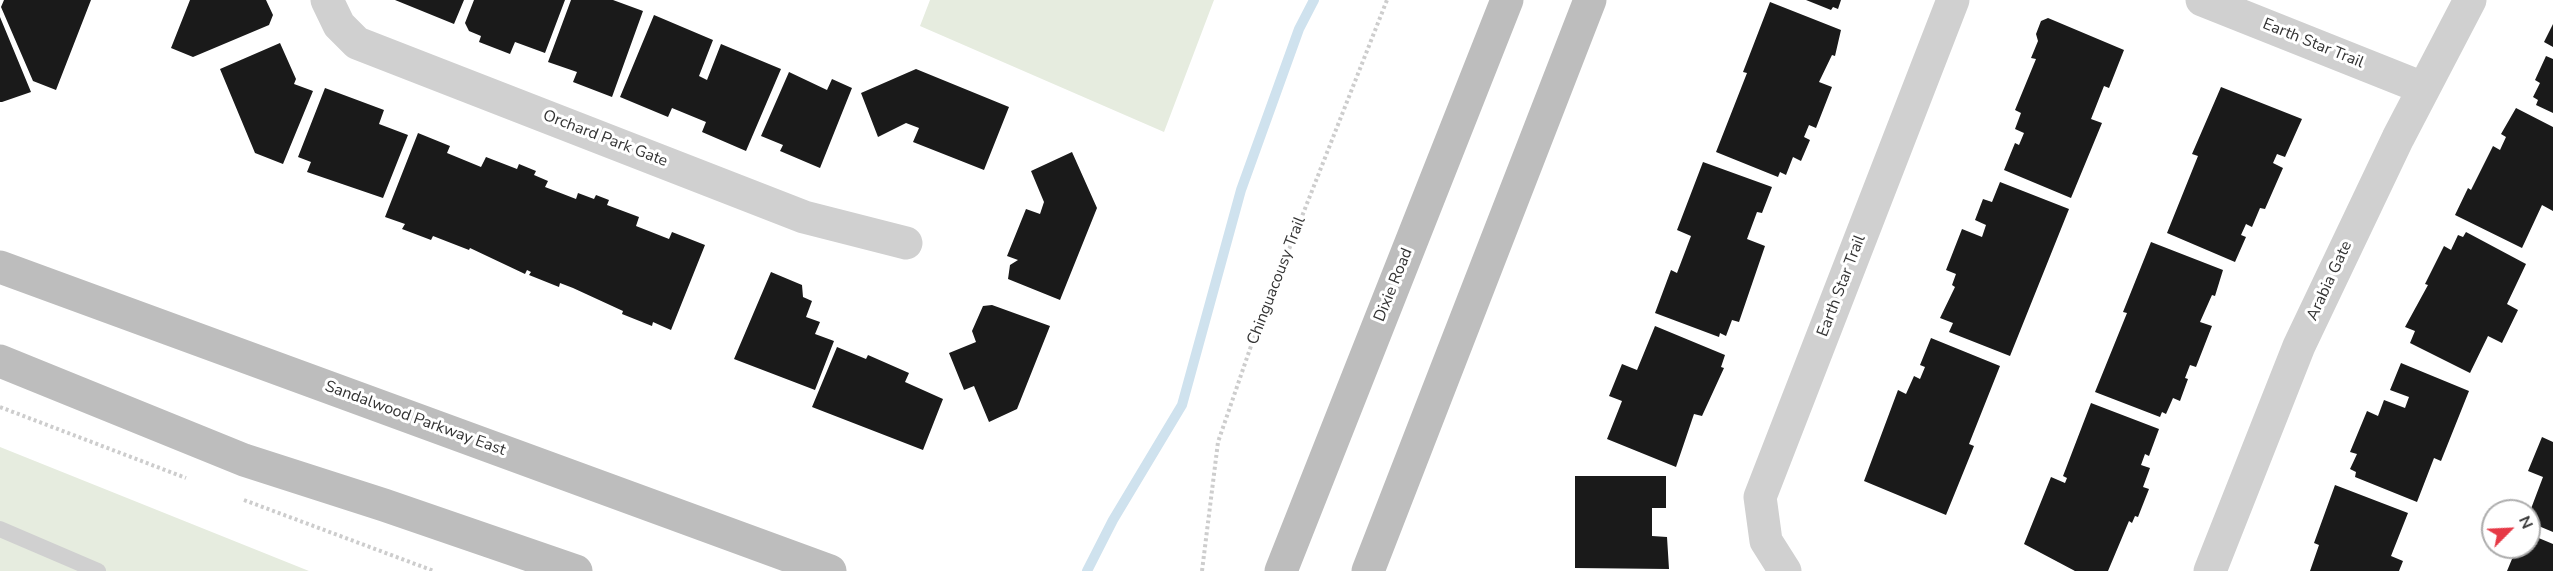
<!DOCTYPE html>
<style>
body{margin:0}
#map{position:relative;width:2553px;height:571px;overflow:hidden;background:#fff;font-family:"Nunito Sans",sans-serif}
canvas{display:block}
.north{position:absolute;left:2481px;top:499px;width:60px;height:60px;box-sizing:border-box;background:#fff;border:2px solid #adadad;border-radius:50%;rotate:66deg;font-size:16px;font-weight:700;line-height:24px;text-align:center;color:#333}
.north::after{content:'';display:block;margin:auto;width:21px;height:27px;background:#e63946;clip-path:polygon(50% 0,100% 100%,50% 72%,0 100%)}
</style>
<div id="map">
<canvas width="2553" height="571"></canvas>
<div class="north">N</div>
</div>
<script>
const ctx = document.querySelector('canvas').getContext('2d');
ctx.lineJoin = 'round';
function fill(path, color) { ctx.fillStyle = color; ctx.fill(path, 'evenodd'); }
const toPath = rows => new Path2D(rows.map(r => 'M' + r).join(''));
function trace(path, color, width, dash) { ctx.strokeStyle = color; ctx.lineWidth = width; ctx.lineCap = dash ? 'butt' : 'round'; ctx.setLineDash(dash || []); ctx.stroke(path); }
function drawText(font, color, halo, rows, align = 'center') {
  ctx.font = font + ' "Nunito Sans",sans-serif'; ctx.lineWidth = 6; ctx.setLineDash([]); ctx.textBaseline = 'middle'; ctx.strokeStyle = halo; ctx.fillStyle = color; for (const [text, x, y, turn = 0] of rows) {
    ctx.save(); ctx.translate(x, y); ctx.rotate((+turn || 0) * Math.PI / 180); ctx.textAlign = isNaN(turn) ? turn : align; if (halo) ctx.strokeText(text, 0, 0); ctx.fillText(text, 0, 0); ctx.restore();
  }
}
fill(toPath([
 [930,0,1214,0,1164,132,920,26],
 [0,447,309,571,0,571]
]), '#e6ecdf');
trace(toPath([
 [1087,571,1113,520,1182,405,1241,190,1299,29,1314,0]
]), '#cfe2ee', 10);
fill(toPath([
 [4,0,91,0,56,90,33,81,1,7],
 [190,0,266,0,273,15,269,25,193,57,171,48],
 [395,0,464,0,454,24],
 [474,0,565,0,545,53,515,42,510,54,479,42,481,36,469,31,465,23],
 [571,0,613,0,643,11,612,97,573,82,577,72,548,62],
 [1806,0,1841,0,1838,9,1833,7,1831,10],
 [1770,2,1841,30,1835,56,1832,55,1819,82,1832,87,1816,128,1809,125,1804,137,1810,140,1801,161,1793,157,1786,175,1780,172,1778,177,1716,152,1747,73,1743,72],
 [654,15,713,40,699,76,707,80,721,44,781,69,746,151,702,132,706,122,672,108,668,117,620,97],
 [0,17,31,92,2,102,0,102],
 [2048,18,2124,50,2109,88,2104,86,2091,119,2102,123,2071,198,2004,170,2015,143,2019,145,2024,133,2015,129,2021,113,2015,110,2036,59,2031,58,2038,41,2036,34,2041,21],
 [2553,24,2553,47,2544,42],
 [280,43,296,79,294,84,313,91,283,164,255,153,220,69],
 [2546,56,2553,59,2553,113,2536,105,2538,100,2533,97,2540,83,2535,80],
 [916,69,1009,107,984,170,913,142,919,128,906,123,878,137,861,93],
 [789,72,827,90,832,79,852,88,820,168,780,151,783,145,761,136],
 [2221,87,2302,119,2285,157,2277,154,2273,163,2283,168,2265,209,2260,208,2252,227,2246,224,2241,235,2246,237,2235,262,2167,233,2198,156,2192,154],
 [325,88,384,110,379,124,408,135,383,198,307,172,311,162,298,157],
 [2516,108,2553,127,2553,211,2542,205,2522,248,2455,215,2468,188,2471,190,2493,146,2500,150,2506,137,2501,134],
 [418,133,450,146,447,153,481,167,486,157,517,169,519,164,536,171,534,175,548,181,545,187,576,199,578,193,594,199,596,195,609,200,607,205,639,217,636,226,669,239,672,232,705,245,671,330,653,322,652,326,622,314,623,311,573,288,560,283,559,287,529,275,531,272,527,270,525,274,470,248,469,250,433,236,431,240,402,229,405,224,385,217],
 [1072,152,1097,208,1060,300,1008,279,1010,265,1018,260,1007,256,1026,209,1040,214,1044,202,1031,171],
 [1703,162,1772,187,1762,213,1757,212,1747,239,1765,246,1739,322,1732,320,1726,336,1720,333,1719,337,1655,313,1671,270,1677,273,1691,236,1677,230],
 [2000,182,2069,209,2010,356,1949,332,1953,323,1940,318,1955,287,1952,285,1956,274,1946,270,1962,229,1982,237,1986,225,1975,220,1983,199,1992,202],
 [2466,232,2526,264,2507,304,2518,310,2502,343,2488,336,2470,373,2410,343,2415,331,2405,327,2428,285,2425,284,2444,246,2451,250,2458,235,2463,237],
 [2151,242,2223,270,2215,296,2212,295,2200,322,2212,326,2196,367,2190,365,2185,378,2188,379,2180,401,2173,398,2166,414,2162,412,2160,417,2095,392,2127,313,2123,312],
 [771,272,802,285,803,297,812,301,806,317,820,322,815,334,834,341,815,390,734,359],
 [992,305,1050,326,1017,409,989,422,974,386,964,390,949,353,976,342,972,331,983,306],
 [1655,326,1725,355,1721,367,1724,368,1702,416,1694,414,1676,467,1607,439,1622,401,1609,396,1622,364,1637,370],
 [1931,338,2000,366,1969,444,1974,446,1946,515,1864,481,1898,390,1906,394,1914,376,1920,379,1925,367,1920,365],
 [837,347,866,359,868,355,909,373,905,382,943,399,923,450,812,407],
 [2401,363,2469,391,2441,461,2434,458,2417,502,2355,477,2356,472,2350,469,2357,454,2350,452,2367,411,2378,416,2384,400,2405,408,2409,397,2390,390],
 [2091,403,2159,429,2149,456,2145,454,2141,465,2150,468,2143,487,2149,489,2138,517,2135,516,2132,523,2129,521,2108,571,2075,571,2024,544,2051,477,2065,483,2067,478,2063,476],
 [2542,437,2553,442,2553,532,2529,522,2529,514,2543,477,2528,471],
 [1575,476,1666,476,1666,508,1652,508,1652,536,1667,537,1669,569,1575,568],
 [2335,485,2408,513,2391,556,2403,561,2399,571,2310,571,2319,545,2314,543],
 [2529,534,2553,544,2553,571,2507,571,2517,547,2529,547]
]), '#1a1a1a');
trace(toPath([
 [0,407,186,478],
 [244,500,434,571],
 [1202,571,1218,442,1251,346,1387,0]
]), '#cdcdcd', 4, [3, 3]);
trace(toPath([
 [0,529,98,571]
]), '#d0d0d0', 16);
trace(toPath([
 [327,0,339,25,357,43,804,217,906,243],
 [2202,0,2423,88],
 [1785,571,1766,541,1760,497,1953,0],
 [2210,571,2299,346,2398,138,2470,0]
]), '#d0d0d0', 33);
trace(toPath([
 [0,267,830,571],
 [0,361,244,460,384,505,576,571],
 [1281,571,1507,0],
 [1368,571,1590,0]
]), '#bdbdbd', 33);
drawText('16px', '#333', '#fff', [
 ["Earth Star Trail",2313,44,22],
 ["Orchard Park Gate",605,139,21],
 ["Chinguacousy Trail",1277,281,-69],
 ["Arabia Gate",2330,281,-65],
 ["Dixie Road",1394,285,-68],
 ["Earth Star Trail",1842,286,-69],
 ["Sandalwood Parkway East",415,419,20]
]);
</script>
